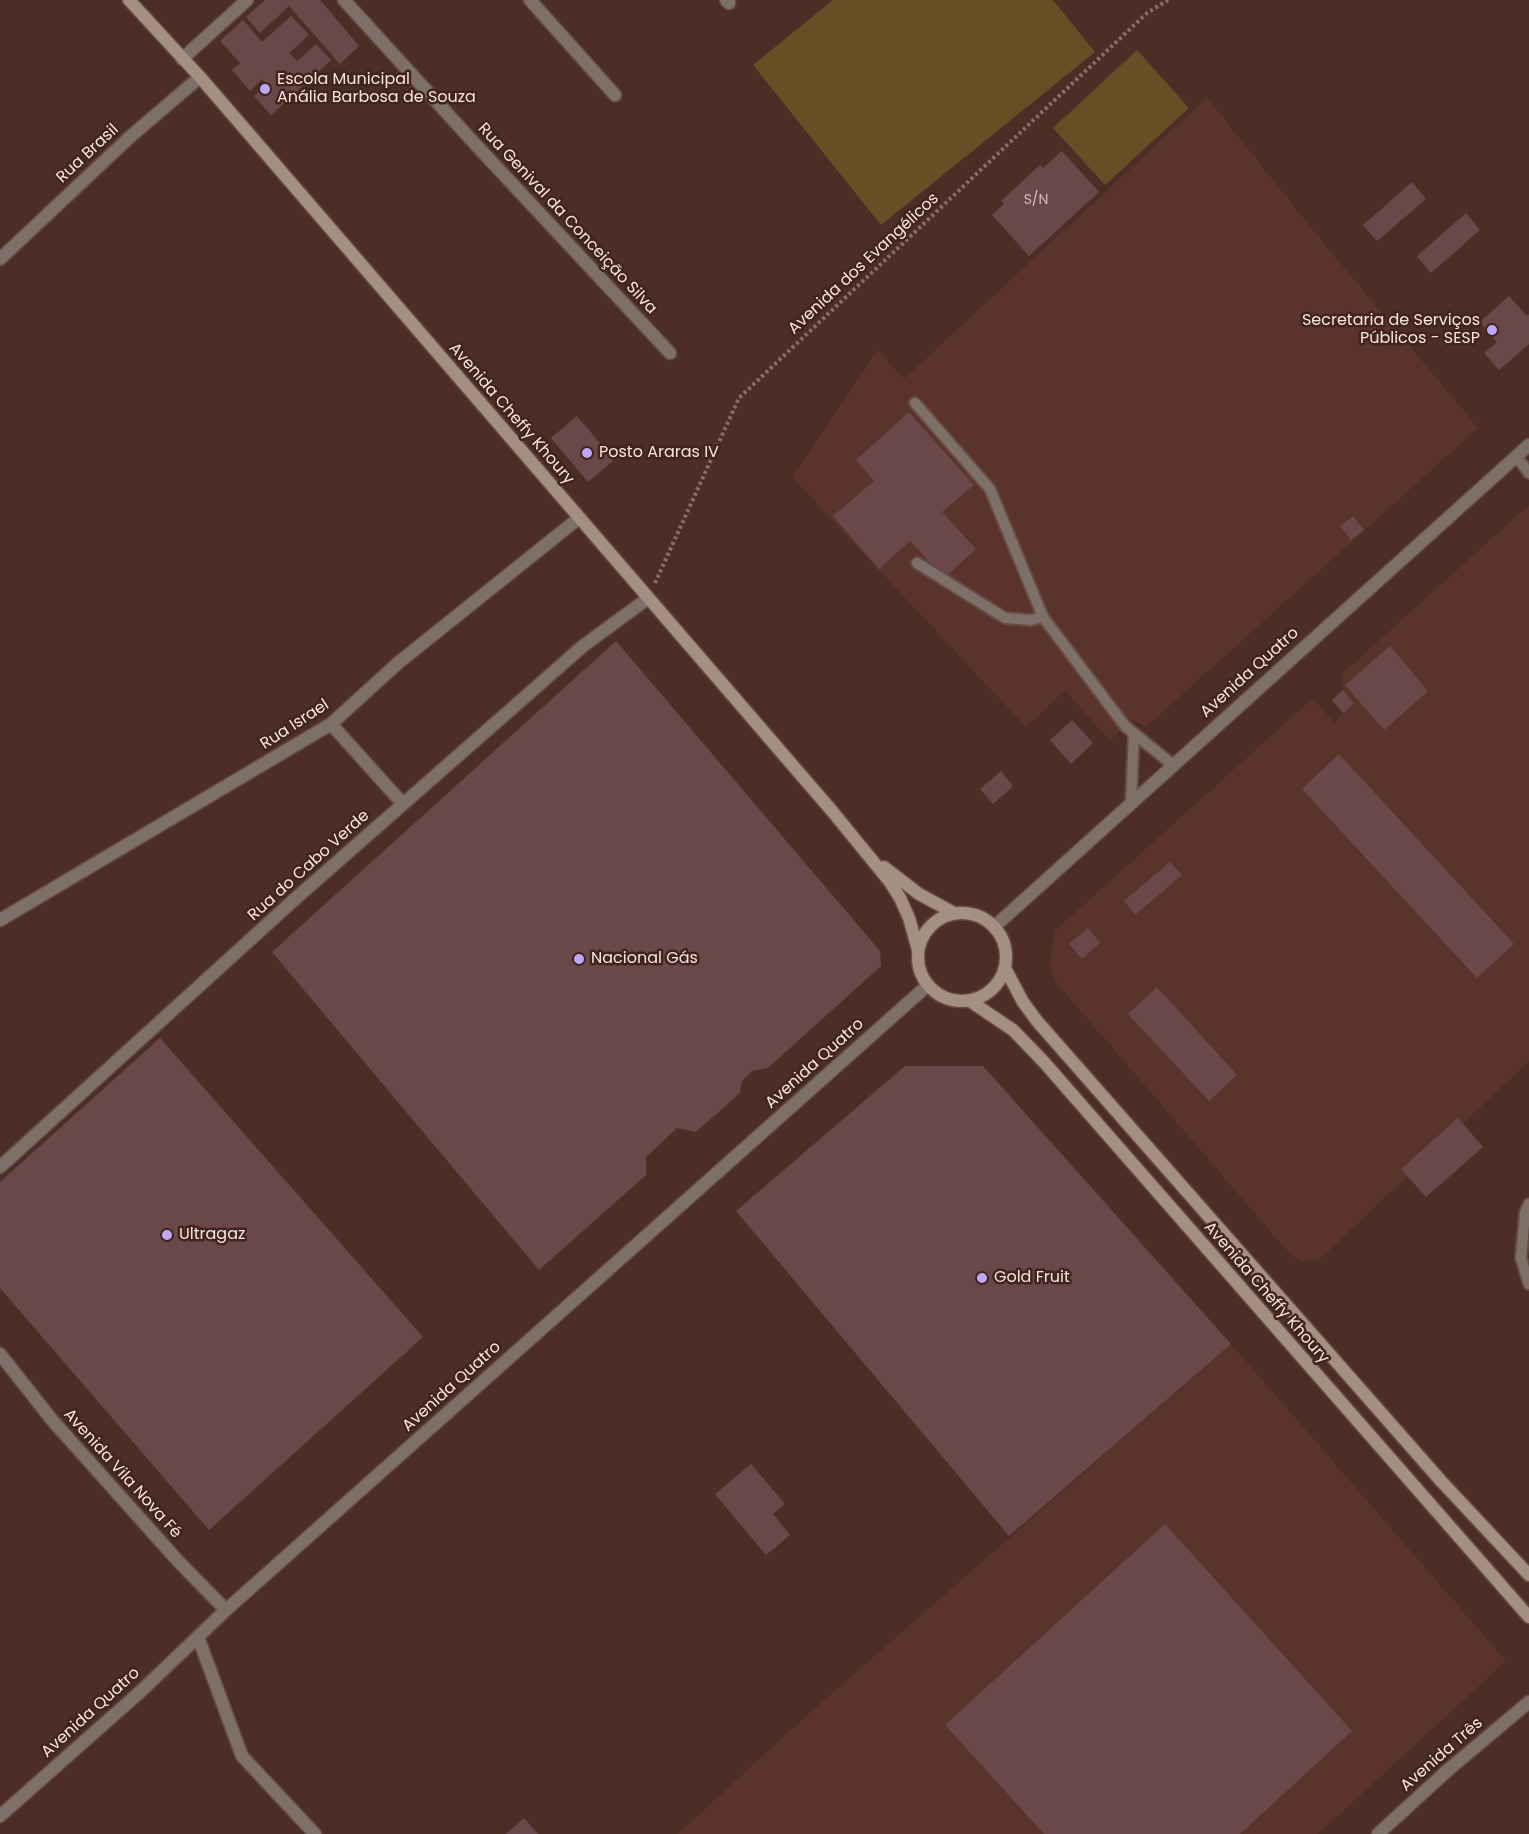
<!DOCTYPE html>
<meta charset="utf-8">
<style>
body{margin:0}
canvas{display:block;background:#4c2e27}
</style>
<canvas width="1529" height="1834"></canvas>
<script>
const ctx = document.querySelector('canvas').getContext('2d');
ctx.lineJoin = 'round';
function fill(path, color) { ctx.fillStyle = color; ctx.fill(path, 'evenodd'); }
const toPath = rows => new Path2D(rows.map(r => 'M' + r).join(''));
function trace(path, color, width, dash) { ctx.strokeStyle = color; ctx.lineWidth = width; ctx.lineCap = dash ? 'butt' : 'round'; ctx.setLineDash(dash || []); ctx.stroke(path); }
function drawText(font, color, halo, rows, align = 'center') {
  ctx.font = font + ' Poppins,sans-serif'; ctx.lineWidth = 5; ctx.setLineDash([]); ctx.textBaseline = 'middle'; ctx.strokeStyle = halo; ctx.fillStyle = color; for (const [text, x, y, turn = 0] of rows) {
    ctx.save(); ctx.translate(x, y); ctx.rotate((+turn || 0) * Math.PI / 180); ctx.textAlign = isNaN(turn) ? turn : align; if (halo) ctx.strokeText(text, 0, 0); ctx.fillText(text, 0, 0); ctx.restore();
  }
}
fill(toPath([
 [1207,98,1325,245,1478,428,1146,727,1131,719,1110,741,1065,690,1026,727,792,477,878,350,904,379],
 [1529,505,1529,1061,1320,1259,1301,1261,1290,1254,1055,981,1050,963,1055,931,1313,698,1334,723,1344,714,1343,673],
 [1231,1344,1506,1661,1318,1834,678,1834,805,1717]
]), '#5a342b');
fill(toPath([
 [833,0,1053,0,1095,52,881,225,753,65],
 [1137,50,1189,108,1105,185,1053,128]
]), '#694d24');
fill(toPath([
 [265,0,320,0,359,46,340,64,289,6,260,33,246,17],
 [291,16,309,35,289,53,297,61,316,44,331,60,271,115,254,96,267,84,262,79,250,91,232,70,240,63,220,41,243,20,262,42],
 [1062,151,1099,192,1029,256,992,215,1004,204,1001,201,1040,165,1043,168],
 [1412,182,1426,199,1377,241,1363,225],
 [1466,213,1480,230,1431,273,1417,256],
 [1509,296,1527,316,1529,314,1529,344,1499,370,1484,353,1497,342,1480,322],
 [909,412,974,485,942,512,976,549,944,578,910,541,879,569,833,516,874,481,856,460],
 [577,416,614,460,588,482,551,438],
 [1353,516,1364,530,1351,540,1340,526],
 [616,641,880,951,881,966,768,1068,752,1071,742,1081,740,1093,696,1132,677,1128,646,1157,646,1175,539,1270,272,952],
 [1390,646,1428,691,1384,730,1345,685],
 [1343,690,1354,704,1343,713,1332,700],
 [1072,720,1093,743,1071,764,1050,740],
 [1339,754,1514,944,1477,978,1302,789],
 [1001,771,1013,786,993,804,980,789],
 [1170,862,1182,875,1135,915,1124,901],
 [1088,928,1100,943,1082,959,1069,944],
 [1157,987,1237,1075,1209,1101,1128,1014],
 [160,1038,423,1337,209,1530,0,1288,0,1182],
 [905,1066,983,1066,1231,1344,1009,1536,736,1211],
 [1458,1118,1483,1147,1426,1197,1401,1169],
 [751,1464,785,1504,773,1514,790,1535,766,1555,715,1494],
 [1165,1524,1352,1731,1240,1834,1044,1834,945,1725],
 [524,1818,538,1834,506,1834]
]), '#6a484a');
const lane = toPath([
 [915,403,990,489,1043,617,1125,726,1173,765],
 [1516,456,1529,473],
 [917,563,1005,618,1031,620,1043,617],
 [1131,802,1134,733],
 [1529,1204,1525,1213,1521,1258,1529,1284]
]);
const street = toPath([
 [344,0,476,145,670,353],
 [530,0,615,95],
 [726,0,729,3],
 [182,59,247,0],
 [0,259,131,136,200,77],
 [331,724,403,804],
 [0,920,331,724,398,663,579,518],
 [994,927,1529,445],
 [0,1167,295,899,583,646,647,599],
 [0,1354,52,1420,178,1561,226,1610],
 [198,1637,242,1756,315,1834],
 [0,1816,140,1692,226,1610,928,985],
 [1378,1834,1448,1770,1529,1702]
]);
const secondary = toPath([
 [129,0,200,77,832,811,890,882,900,898,909,918,918,950],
 [884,867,919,894,954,913],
 '918 957a44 44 0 1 1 88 0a44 44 0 1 1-88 0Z',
 [1005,968,1023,1002,1037,1021,1441,1481,1529,1575],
 [970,1001,1013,1030,1043,1061,1529,1617]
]);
trace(lane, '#684b44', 14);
trace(street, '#684b44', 15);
trace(secondary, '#684b44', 15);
trace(toPath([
 [655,583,739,398,1147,13,1168,0]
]), '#896e68', 4, [3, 3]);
trace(lane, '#7d7068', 10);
trace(street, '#7d7068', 12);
trace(secondary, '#a49082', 12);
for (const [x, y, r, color] of [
 [265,89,6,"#bca9f5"],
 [1492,330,6,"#bca9f5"],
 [587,453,6,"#bca9f5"],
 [579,959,6,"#bca9f5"],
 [167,1235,6,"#bca9f5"],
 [982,1278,6,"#bca9f5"]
]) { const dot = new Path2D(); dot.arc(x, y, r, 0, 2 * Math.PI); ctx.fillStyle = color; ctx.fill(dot); trace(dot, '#41241d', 2); }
drawText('14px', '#d4bdba', null, [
 ["S/N",1036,200]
]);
drawText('16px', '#f8e4df', '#41241d', [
 ["Escola Municipal",277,80],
 ["Anália Barbosa de Souza",277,98],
 ["Secretaria de Serviços",1480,321,"right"],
 ["Públicos - SESP",1480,339,"right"],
 ["Posto Araras IV",599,453],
 ["Nacional Gás",591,959],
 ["Ultragaz",179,1235],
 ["Gold Fruit",994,1278]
], 'left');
drawText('16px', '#f8e4df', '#41241d', [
 ["Rua Brasil",88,154,-43],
 ["Rua Genival da Conceição Silva",567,219,47],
 ["Avenida dos Evangélicos",864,264,-43],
 ["Avenida Cheffy Khoury",511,414,49],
 ["Avenida Quatro",1250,673,-42],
 ["Rua Israel",295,725,-33],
 ["Rua do Cabo Verde",309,866,-42],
 ["Avenida Quatro",815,1064,-42],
 ["Avenida Cheffy Khoury",1266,1293,49],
 ["Avenida Quatro",452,1387,-42],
 ["Avenida Vila Nova Fé",122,1474,48],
 ["Avenida Quatro",91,1713,-42],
 ["Avenida Três",1442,1755,-41]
]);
</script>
